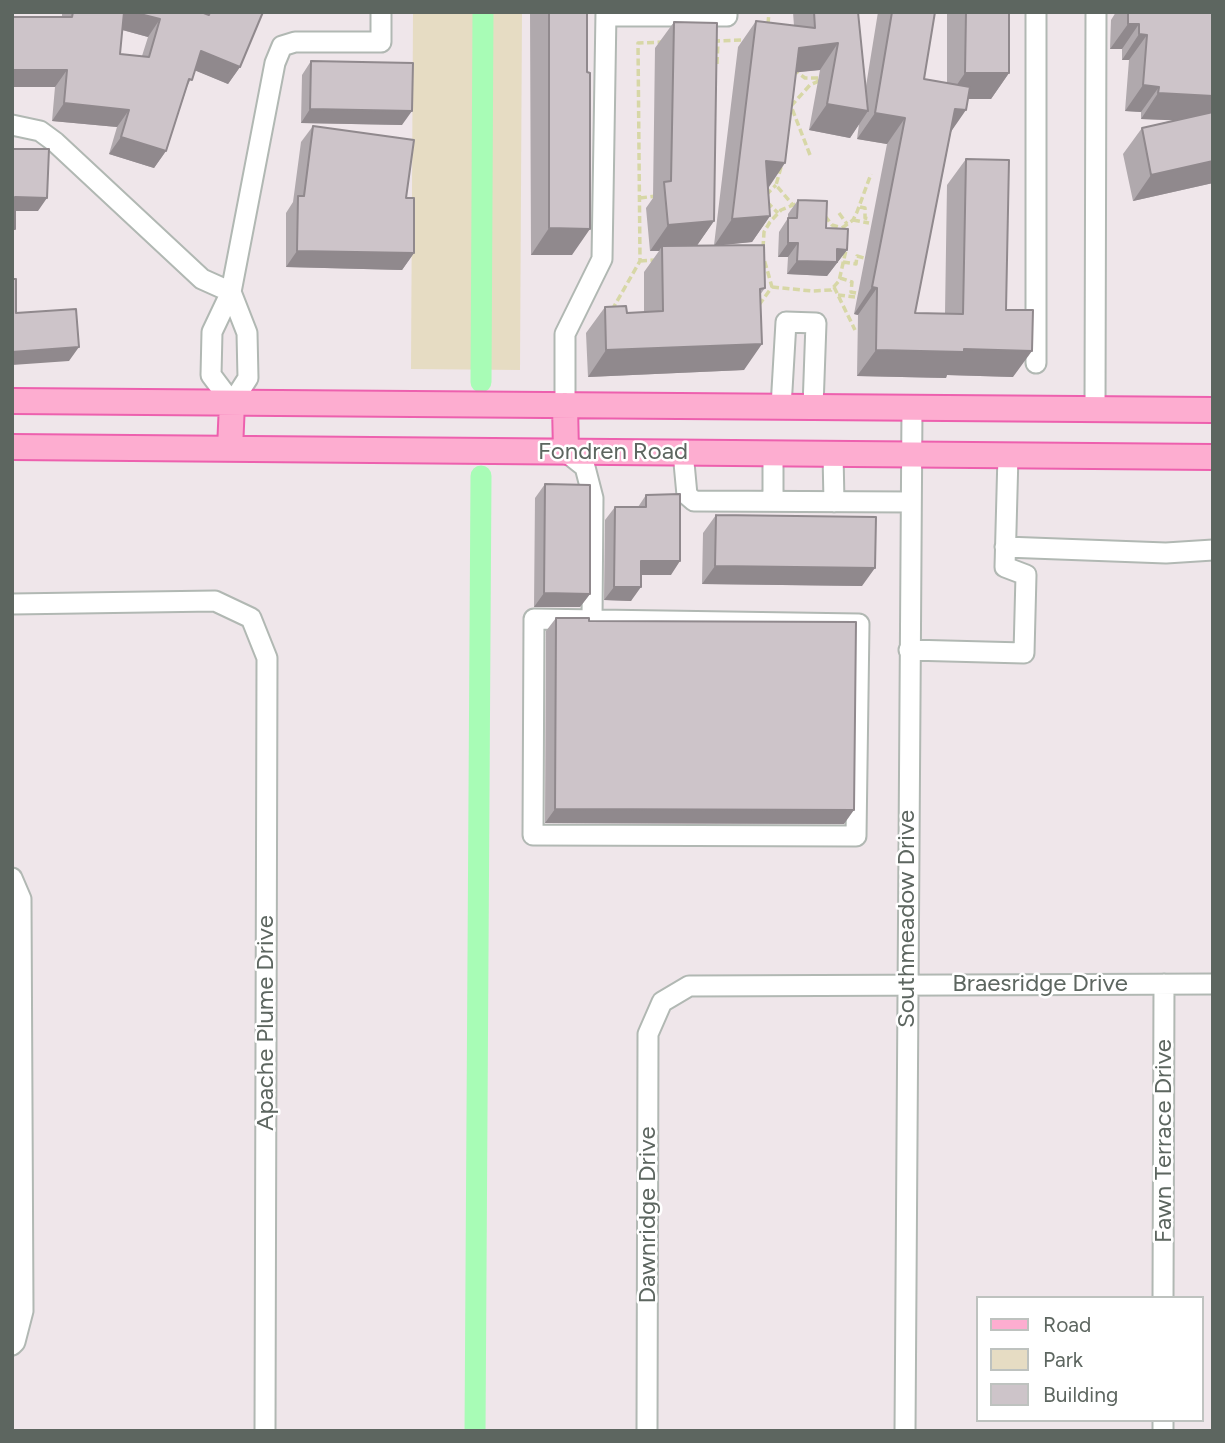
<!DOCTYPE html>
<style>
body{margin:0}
#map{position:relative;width:1225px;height:1443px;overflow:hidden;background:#efe6ea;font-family:Figtree,sans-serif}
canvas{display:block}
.frame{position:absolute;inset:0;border:14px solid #5d6660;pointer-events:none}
.legend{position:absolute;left:976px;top:1296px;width:228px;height:126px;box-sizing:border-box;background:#fff;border:2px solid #bec2bf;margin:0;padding:9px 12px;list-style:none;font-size:21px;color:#5d6660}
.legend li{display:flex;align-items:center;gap:14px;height:35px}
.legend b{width:35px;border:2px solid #bec2bf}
</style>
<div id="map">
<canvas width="1225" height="1443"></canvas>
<div class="frame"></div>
<ul class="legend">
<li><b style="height:9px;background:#fdadd0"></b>Road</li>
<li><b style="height:19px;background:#e6dcc3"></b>Park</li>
<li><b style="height:19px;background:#cdc4c9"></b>Building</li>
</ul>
</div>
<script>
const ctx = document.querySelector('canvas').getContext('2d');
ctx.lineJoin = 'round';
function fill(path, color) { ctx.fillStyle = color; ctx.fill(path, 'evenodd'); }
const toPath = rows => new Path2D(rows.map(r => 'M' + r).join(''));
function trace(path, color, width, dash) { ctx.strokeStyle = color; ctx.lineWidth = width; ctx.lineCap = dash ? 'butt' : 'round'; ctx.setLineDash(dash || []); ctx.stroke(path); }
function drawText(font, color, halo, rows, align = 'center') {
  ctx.font = font + ' Figtree,sans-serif'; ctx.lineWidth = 5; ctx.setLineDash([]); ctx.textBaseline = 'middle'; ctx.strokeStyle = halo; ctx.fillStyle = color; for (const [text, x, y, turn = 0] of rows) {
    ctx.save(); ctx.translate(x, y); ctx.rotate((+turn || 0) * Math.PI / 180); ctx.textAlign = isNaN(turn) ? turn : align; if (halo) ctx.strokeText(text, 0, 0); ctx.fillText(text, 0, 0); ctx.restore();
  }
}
fill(toPath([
 [413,12,522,12,520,370,411,369]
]), '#e6dcc3');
trace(toPath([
 [481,382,483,12],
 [475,1431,481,476]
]), '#a8fcb6', 21);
const minor = toPath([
 [1036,12,1036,363],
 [606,16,727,16,727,12],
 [12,125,40,131,55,142,202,279,231,292,247,333,248,378,232,403,211,375,212,332,231,292,275,63,282,46,295,42,381,42,381,12],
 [565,405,565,334,602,259,606,12],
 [781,407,786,322,816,323,813,407],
 [1095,409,1096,12],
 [566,452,585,467,593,498,592,620],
 [683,452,687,495,694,501,911,502],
 [773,453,773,501],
 [833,454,834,502],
 [1005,547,1166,553,1213,550],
 [12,604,215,601,251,618,267,658,265,1431],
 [534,619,859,624,856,836,533,835,534,619],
 [909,650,1024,653,1026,575,1005,567,1008,455],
 [12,878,21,899,23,1311,15,1342,12,1345],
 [1163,1298,1164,984],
 [647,1431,648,1034,662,1002,689,986,1213,984],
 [905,1431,912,408],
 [1163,1431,1163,1420]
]);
const major = toPath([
 [12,401,1213,410],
 [565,405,566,452],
 [12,447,1213,457],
 [230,449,232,403]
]);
trace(minor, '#b1b8b3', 23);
trace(major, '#ed60ae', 28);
trace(toPath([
 [768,24,769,12],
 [713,41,744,40],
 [717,64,718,41],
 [793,69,805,78,820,78],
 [810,155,791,106,810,85,821,80],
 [781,167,776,185,792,204],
 [766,195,776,185],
 [640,198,656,196],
 [767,202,778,213],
 [860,207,865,208,865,218,870,219],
 [839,213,847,224],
 [825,216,832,225,842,228,845,233],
 [853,220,869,223],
 [842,228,853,220,857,212,871,174],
 [763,248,764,232,770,222,781,210,798,203],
 [640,261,656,260],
 [843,262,856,264,857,256,864,258],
 [840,278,852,282,851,292,856,293],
 [772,287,812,291,831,290,839,281,846,250],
 [834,287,855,330],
 [838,295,855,297],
 [759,305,772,287,764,259],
 [612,310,640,261,638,43,664,42]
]), '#d7d7a6', 3.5, [7, 3.5]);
trace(minor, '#fff', 19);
trace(major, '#fdadd0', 24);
fill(toPath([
 [62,12,201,12,204,13,205,12,263,12,240,67,228,84,195,70,187,87,166,151,154,168,109,154,117,127,52,121,55,87,12,87,12,17,62,17],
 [122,30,148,37,142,56,120,54],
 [530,12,587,12,572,255,531,255],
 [793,12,858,12,866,86,878,12,935,12,924,79,947,83,947,12,1009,12,1009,73,991,99,968,99,951,132,915,313,945,313,947,185,966,159,1006,310,1013,377,947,375,946,378,857,376,858,315,854,314,887,144,857,139,859,124,850,138,809,130,820,70,796,72,768,188,770,216,752,242,718,245,765,288,760,295,744,370,588,377,586,333,605,307,627,313,644,312,644,272,659,251,650,251,646,208,653,198,655,48,674,22,714,221,697,245,714,245,738,47,756,21,794,26],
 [1116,12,1213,12,1213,183,1133,201,1123,154,1142,128,1174,120,1141,119,1141,112,1125,111,1129,60,1122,60,1122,49,1110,49,1111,20],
 [311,61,402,125,301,123,302,75],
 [313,126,414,253,402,270,286,267,286,213,293,202,301,142],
 [798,200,847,250,827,276,787,274,788,257,778,257,779,232,788,218,788,214],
 [545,484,590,594,580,607,534,607,535,498],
 [646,495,671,575,641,575,631,601,604,600,605,520,615,507,638,507],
 [716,515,862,586,702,584,703,533],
 [556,618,589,621,844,824,545,823,546,631]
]), '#b0a9ad');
fill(toPath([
 [123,12,132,12,160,19,148,37,112,27],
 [1128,24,1139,24,1122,49,1110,49],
 [1139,34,1147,35,1129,60,1122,60],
 [838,43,820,70,781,74,799,48],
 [201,51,240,67,228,84,189,68],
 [12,70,67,70,55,87,12,87],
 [965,73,1009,73,991,99,947,99],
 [1143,85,1159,87,1141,112,1125,111],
 [1158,93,1213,96,1213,122,1141,119],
 [64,103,129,110,117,127,52,121],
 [827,104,868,111,850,138,809,130],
 [310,109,412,111,402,125,301,123],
 [955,109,966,110,948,136],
 [875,113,905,118,887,144,857,139],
 [121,137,166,151,154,168,109,154],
 [766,161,785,163,767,190],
 [1213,161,1213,183,1133,201,1151,175],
 [15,197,47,198,38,211,12,211],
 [770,216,752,242,714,246,732,219],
 [714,221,696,247,662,246,659,251,650,251,668,225],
 [549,228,590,229,572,255,531,255],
 [788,243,798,243,788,257,778,257],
 [837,249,847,250,827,276,787,274,797,261],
 [297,251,414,253,402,270,286,267],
 [872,287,877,288,858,315,854,314],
 [762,344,744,370,588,377,606,350],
 [79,347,69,361,12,365,12,352],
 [964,349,1032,351,1013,377,947,375,946,378,857,376,876,350],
 [641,561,680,561,671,575,632,575],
 [715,566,875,568,862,586,702,584],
 [614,587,641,587,631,601,604,600],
 [544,593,590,594,580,607,534,607],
 [555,809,854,810,844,824,545,823]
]), '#90898d');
const building = toPath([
 [73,12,124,12,120,54,149,57,160,19,132,12,201,12,209,15,210,12,263,12,240,67,201,51,192,80,189,79,166,151,121,137,129,110,64,103,67,70,12,70,12,17,72,17,73,12],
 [549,12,587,12,587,72,590,73,590,229,549,228,549,12],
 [814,12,858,12,868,111,827,104,838,43,799,48,785,163,766,161,770,216,732,219,756,21,815,28,814,12],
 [892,12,935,12,924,79,970,87,966,110,955,109,915,313,963,314,966,159,1009,160,1006,310,1033,310,1032,351,964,349,964,352,876,350,877,288,872,287,905,118,875,113,892,12],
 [966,12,1009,12,1009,73,965,73,966,12],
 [1128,12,1213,12,1213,96,1158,93,1159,87,1143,85,1147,35,1139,34,1139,24,1128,24,1128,12],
 [674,22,717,23,714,221,668,225,664,182,671,181,674,22],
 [311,61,413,63,412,111,310,109,311,61],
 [1213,112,1213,161,1151,175,1142,128,1213,112],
 [313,126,414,140,406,198,414,198,414,253,297,251,298,196,304,196,313,126],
 [12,149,49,149,47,198,15,197,15,229,12,229,12,149],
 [798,200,827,201,826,228,848,229,847,250,837,249,837,262,797,261,798,243,788,243,788,218,797,218,798,200],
 [764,245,765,288,760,289,762,344,606,350,605,307,626,306,627,313,663,311,662,246,764,245],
 [12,279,16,279,16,313,76,309,79,347,12,352,12,279],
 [545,484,590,485,590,594,544,593,545,484],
 [680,494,680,561,641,561,641,587,614,587,615,507,646,507,646,495,680,494],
 [716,515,876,517,875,568,715,566,716,515],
 [556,618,589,618,589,621,856,622,854,810,555,809,556,618]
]);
fill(building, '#cdc4c9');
trace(building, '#90898d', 2);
drawText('24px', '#5d6660', '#fff', [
 ["Fondren Road",613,452],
 ["Southmeadow Drive",907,919,-90],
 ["Braesridge Drive",1040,984],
 ["Apache Plume Drive",266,1023,-90],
 ["Fawn Terrace Drive",1164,1141,-90],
 ["Dawnridge Drive",648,1215,-90]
]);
</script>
